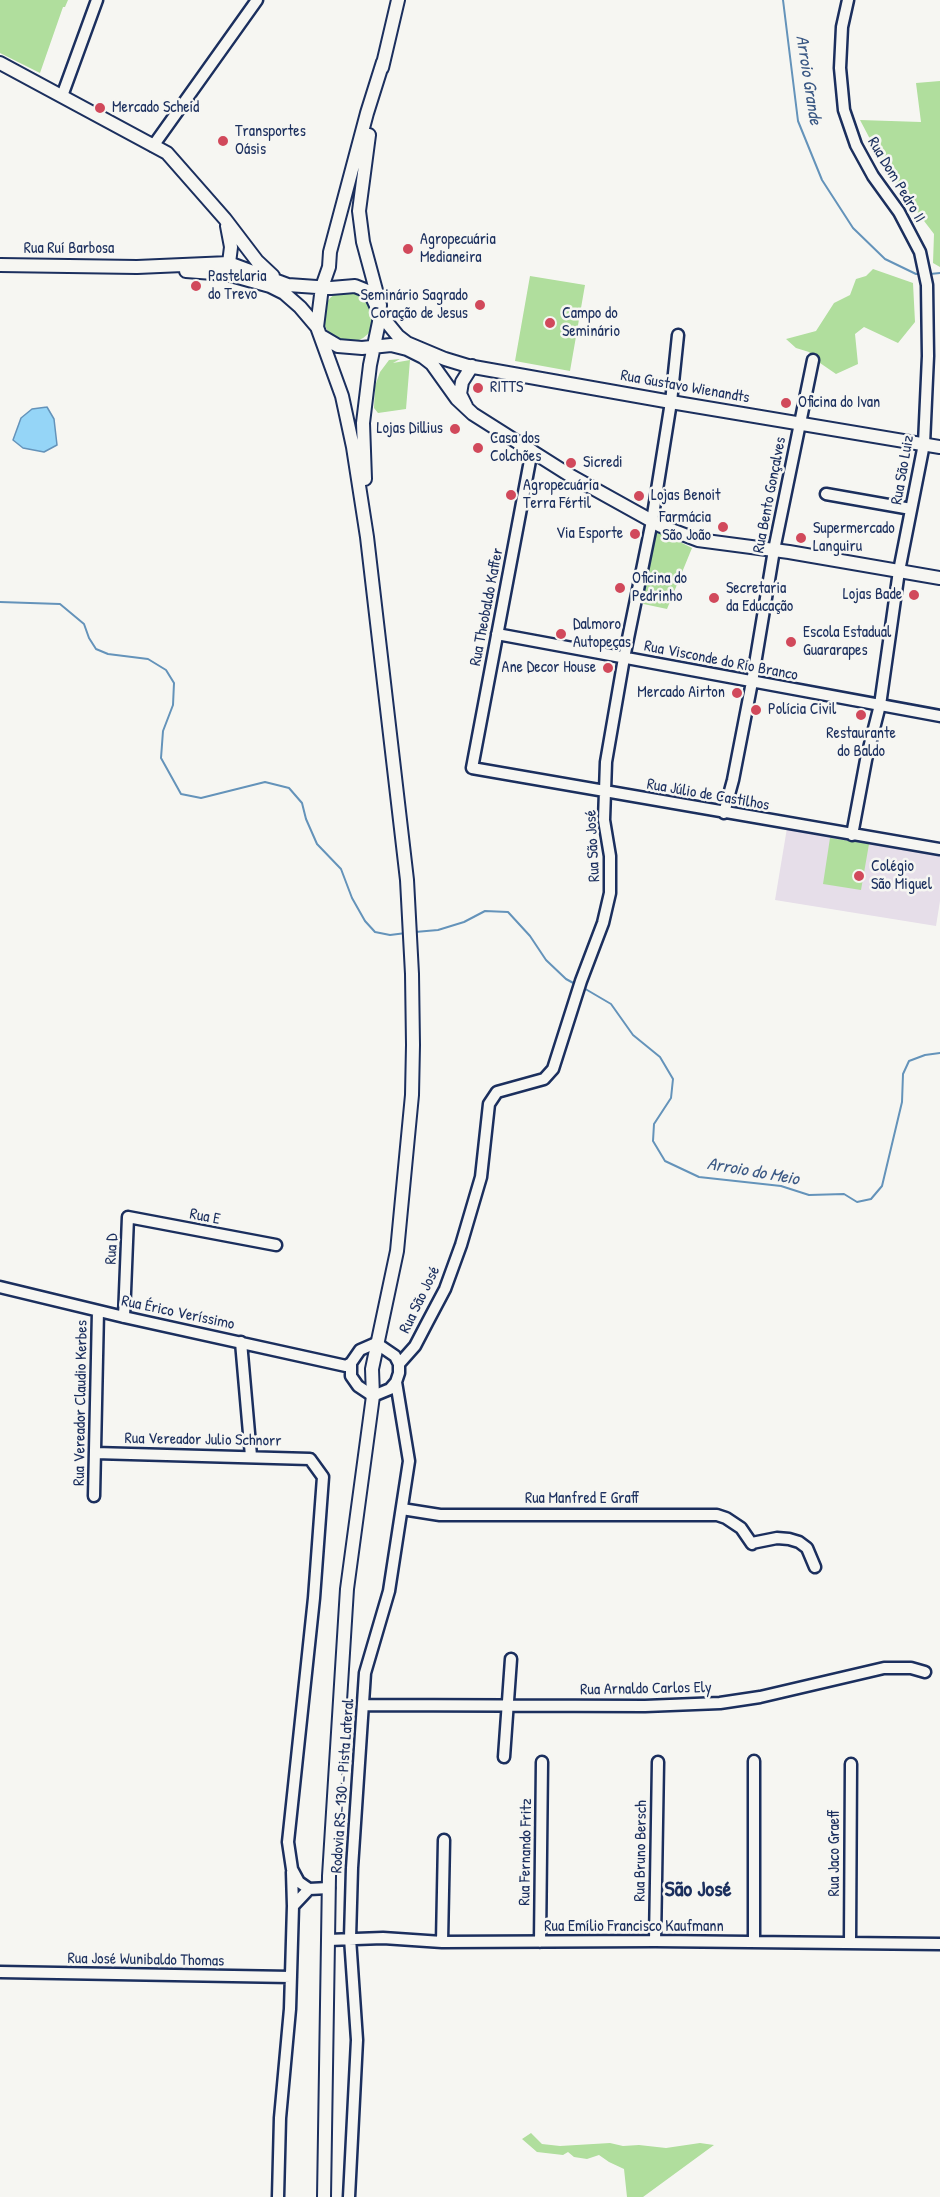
<!DOCTYPE html>
<meta charset="utf-8">
<style>
body{margin:0}
canvas{display:block;background:#f6f6f2}
</style>
<canvas width="940" height="2197"></canvas>
<script>
const ctx = document.querySelector('canvas').getContext('2d');
ctx.lineJoin = 'round';
function fill(path, color) { ctx.fillStyle = color; ctx.fill(path, 'evenodd'); }
const toPath = rows => new Path2D(rows.map(r => 'M' + r).join(''));
function trace(path, color, width, dash) { ctx.strokeStyle = color; ctx.lineWidth = width; ctx.lineCap = dash ? 'butt' : 'round'; ctx.setLineDash(dash || []); ctx.stroke(path); }
function drawText(font, color, halo, rows, align = 'center') {
  ctx.font = font + ' "Patrick Hand",sans-serif'; ctx.lineWidth = 5; ctx.setLineDash([]); ctx.textBaseline = 'middle'; ctx.strokeStyle = halo; ctx.fillStyle = color; for (const [text, x, y, turn = 0] of rows) {
    ctx.save(); ctx.translate(x, y); ctx.rotate((+turn || 0) * Math.PI / 180); ctx.textAlign = isNaN(turn) ? turn : align; if (halo) ctx.strokeText(text, 0, 0); ctx.fillText(text, 0, 0); ctx.restore();
  }
}
fill(toPath([
 [787,828,940,853,940,901,936,926,775,900]
]), '#e6dee9');
fill(toPath([
 [0,0,68,0,65,7,63,7,40,73,0,53],
 [940,81,940,267,933,263,934,234,889,175,860,120,921,122,916,83],
 [873,269,913,283,915,322,898,343,864,327,855,334,858,364,836,374,820,363,809,352,796,348,786,339,816,331,834,303,850,295,856,279,866,276],
 [530,276,585,285,570,371,515,361],
 '323 316a26 26 0 1 1 52 0a26 26 0 1 1-52 0Z',
 [400,359,393,363,410,360,406,409,378,413,374,408,375,386,380,372,389,360],
 [656,530,692,548,667,609,639,603],
 [830,838,869,844,861,890,823,884],
 [531,2133,542,2144,560,2146,610,2143,623,2146,639,2145,666,2148,700,2143,714,2145,643,2197,627,2197,624,2169,609,2162,599,2155,587,2159,574,2157,568,2152,563,2155,537,2152,522,2139]
]), '#b0de9d');
const water = toPath([
 [47,407,54,419,57,445,44,452,23,448,13,440,21,418,32,409,47,407]
]);
fill(water, '#95d5f7');
trace(water, '#6493ba', 1.5);
trace(toPath([
 [783,0,798,121,822,180,853,228,885,259,916,274,921,274],
 [930,274,940,273],
 [0,602,60,604,84,624,89,638,96,649,108,654,148,659,166,670,174,683,173,705,163,731,161,758,181,794,201,798,265,782,289,788,302,803,306,819,317,844,341,869,352,898,365,921,375,932,390,935,406,933],
 [415,932,438,930,464,922,485,911,508,912,530,936,546,960,566,979,577,985],
 [582,987,611,1004,633,1035,660,1057,673,1079,671,1098,654,1124,653,1141,665,1161,699,1177,781,1186,809,1195,844,1194,857,1202,871,1199,882,1186,902,1102,903,1074,909,1061,925,1055,940,1053]
]), '#6493ba', 2);
const minor = toPath([
 [848,0,842,27,840,68,844,110,856,145,873,176,899,212,920,252,927,285,928,356,924,444,899,571,880,705,866,760,852,835],
 [62,96,97,0],
 [153,146,257,0],
 [532,450,472,768,940,849],
 [826,494,911,509],
 [497,634,940,716],
 [724,813,733,780,752,682,774,550,813,360],
 [0,1287,124,1317,346,1366,351,1363],
 [124,1317,128,1217,276,1245],
 [241,1342,251,1456],
 [376,1343,395,1356,399,1364,399,1373,396,1382,390,1389,373,1396,358,1386,351,1376,351,1363,360,1350,376,1343],
 [399,1364,415,1346,427,1323,445,1289,461,1245,481,1177,489,1104,497,1092,544,1079,553,1069,581,981,603,923,610,893,610,856,604,820,606,762,624,658,652,521,671,402,678,335],
 [95,1453,310,1459,323,1477,314,1598,288,1842,292,1869,299,1882,309,1889],
 [94,1496,98,1311],
 [402,1509,440,1515,717,1515,726,1518,741,1528,752,1544],
 [752,1543,777,1538,789,1539,799,1542,807,1548,815,1567],
 [363,1705,645,1706,720,1703,760,1697,884,1668,911,1668,925,1672],
 [504,1757,511,1659],
 [292,1872,293,1906],
 [328,1940,383,1938,442,1942,655,1941,940,1944],
 [655,1941,658,1762],
 [442,1942,444,1840],
 [540,1942,542,1762],
 [754,1942,754,1761],
 [850,1943,851,1764],
 [0,1972,291,1977],
 [278,2197,280,2118,290,2009,293,1906,309,1889,329,1888],
 [349,2197,357,2040,350,1938,352,1868,365,1673,389,1591,409,1461,396,1382]
]);
const major = toPath([
 [0,63,167,153,225,219,257,261,273,276],
 [382,68,398,0],
 [227,226,231,247,229,263],
 [0,265,137,267,229,263,288,285,331,288,355,286,365,290,372,297,380,314,398,336,407,343,445,359,468,366,671,402,940,447],
 [186,271,227,274,270,286,284,293,300,307,317,327],
 [321,336,338,346,362,348,391,345,407,349,423,357,432,364,457,399,473,414,571,476,661,526,698,540,789,552,940,578],
 [466,406,460,394,462,382,472,366],
 [365,479,363,423,370,365,379,322,380,305,363,242,359,211,369,135],
 [324,2197,329,1876,347,1589,373,1396,372,1369,397,1251,412,1095,413,1045,412,974,407,880,367,537,353,447,342,396,317,327,322,287,329,267,330,252,367,113,383,62]
]);
trace(minor, '#1b2f5e', 15);
trace(major, '#1b2f5e', 16);
trace(minor, '#f6f6f2', 10);
trace(major, '#f6f6f2', 12);
for (const [x, y, r, color] of [
 [100,108,6,"#d1495b"],
 [223,141,6,"#d1495b"],
 [408,249,6,"#d1495b"],
 [196,286,6,"#d1495b"],
 [480,305,6,"#d1495b"],
 [550,323,6,"#d1495b"],
 [478,388,6,"#d1495b"],
 [786,403,6,"#d1495b"],
 [455,429,6,"#d1495b"],
 [478,448,6,"#d1495b"],
 [571,463,6,"#d1495b"],
 [511,495,6,"#d1495b"],
 [639,496,6,"#d1495b"],
 [723,527,6,"#d1495b"],
 [635,534,6,"#d1495b"],
 [801,538,6,"#d1495b"],
 [620,588,6,"#d1495b"],
 [914,595,6,"#d1495b"],
 [714,598,6,"#d1495b"],
 [561,634,6,"#d1495b"],
 [791,642,6,"#d1495b"],
 [608,668,6,"#d1495b"],
 [737,693,6,"#d1495b"],
 [756,710,6,"#d1495b"],
 [861,715,6,"#d1495b"],
 [859,876,6,"#d1495b"]
]) { const dot = new Path2D(); dot.arc(x, y, r, 0, 2 * Math.PI); ctx.fillStyle = color; ctx.fill(dot); trace(dot, '#f6f6f2', 2); }
drawText('16px', '#1b2f5e', '#f6f6f2', [
 ["Mercado Scheid",112,108],
 ["Transportes",235,132],
 ["Oásis",235,150],
 ["Agropecuária",420,240],
 ["Medianeira",420,258],
 ["Pastelaria",208,277],
 ["do Trevo",208,295],
 ["Seminário Sagrado",468,296,"right"],
 ["Coração de Jesus",468,314,"right"],
 ["Campo do",562,314],
 ["Seminário",562,332],
 ["RITTS",490,388],
 ["Oficina do Ivan",798,403],
 ["Lojas Dillius",443,429,"right"],
 ["Casa dos",490,439],
 ["Colchões",490,457],
 ["Sicredi",583,463],
 ["Agropecuária",523,486],
 ["Terra Fértil",523,504],
 ["Lojas Benoit",651,496],
 ["Farmácia",711,518,"right"],
 ["São João",711,536,"right"],
 ["Supermercado",813,529],
 ["Languiru",813,547],
 ["Via Esporte",623,534,"right"],
 ["Oficina do",632,579],
 ["Pedrinho",632,597],
 ["Secretaria",726,589],
 ["da Educação",726,607],
 ["Lojas Bade",902,595,"right"],
 ["Dalmoro",573,625],
 ["Autopeças",573,643],
 ["Escola Estadual",803,633],
 ["Guararapes",803,651],
 ["Ane Decor House",596,668,"right"],
 ["Mercado Airton",725,693,"right"],
 ["Polícia Civil",768,710],
 ["Restaurante",861,734,"center"],
 ["do Baldo",861,752,"center"],
 ["Colégio",871,867],
 ["São Miguel",871,885]
], 'left');
drawText('16px', '#1b2f5e', '#f6f6f2', [
 ["Rua Dom Pedro II",896,180,59],
 ["Rua Ruí Barbosa",69,249],
 ["Rua Gustavo Wienandts",685,387,10],
 ["Rua São Luiz",903,470,-80],
 ["Rua Bento Gonçalves",770,495,-79],
 ["Rua Theobaldo Kaffer",487,607,-79],
 ["Rua Visconde do Rio Branco",721,661,11],
 ["Rua Júlio de Castilhos",708,795,10],
 ["Rua São José",593,846,-93],
 ["Rua E",205,1217,11],
 ["Rua D",112,1249,-87],
 ["Rua São José",420,1300,-64],
 ["Rua Érico Veríssimo",178,1313,12],
 ["Rua Vereador Claudio Kerbes",81,1403,-89],
 ["Rua Vereador Julio Schnorr",203,1440,1],
 ["Rua Manfred E Graff",582,1499],
 ["Rua Arnaldo Carlos Ely",646,1689,-1],
 ["Rodovia RS-130 - Pista Lateral",343,1786,-86],
 ["Rua Bruno Bersch",641,1851,-89],
 ["Rua Fernando Fritz",526,1852,-89],
 ["Rua Jaco Graeff",835,1853,-90],
 ["Rua Emílio Francisco Kaufmann",634,1927],
 ["Rua José Wunibaldo Thomas",146,1960,1]
]);
drawText('italic 18px', '#3a5884', '#f6f6f2', [
 ["Arroio Grande",808,80,81],
 ["Arroio do Meio",753,1172,10]
]);
drawText('bold 22px', '#1b2f5e', '#f6f6f2', [
 ["São José",698,1890]
]);
</script>
